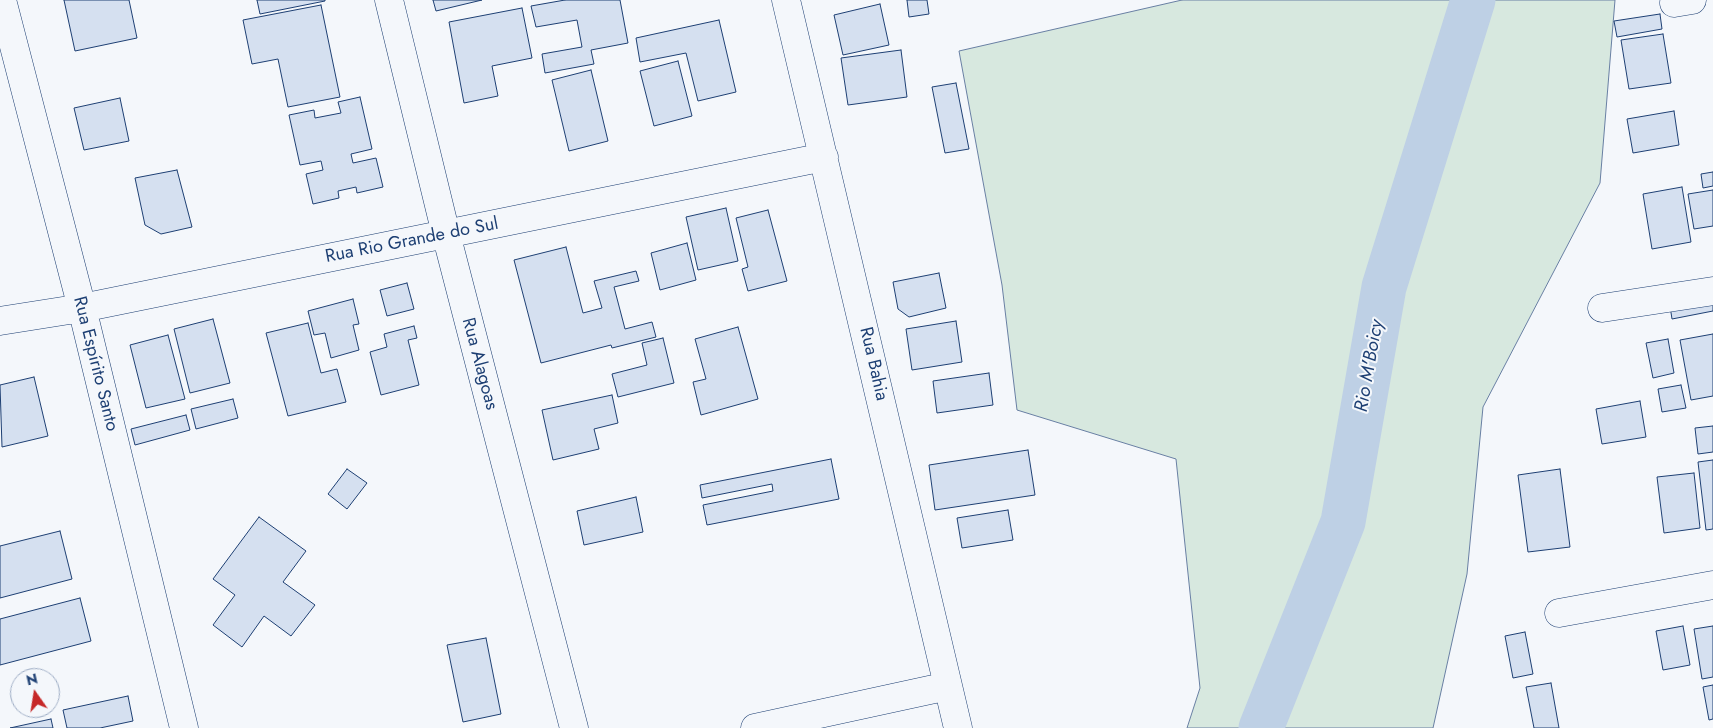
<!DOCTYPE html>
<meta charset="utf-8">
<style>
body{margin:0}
#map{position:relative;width:1713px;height:728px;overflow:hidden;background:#f4f7fb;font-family:Jost,sans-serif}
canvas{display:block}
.north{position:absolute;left:10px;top:668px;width:50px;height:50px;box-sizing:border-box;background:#f4f7fb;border:1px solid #9eadc5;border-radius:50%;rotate:347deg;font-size:14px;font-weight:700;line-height:20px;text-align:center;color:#1d3f73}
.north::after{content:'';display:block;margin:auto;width:18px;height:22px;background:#c62828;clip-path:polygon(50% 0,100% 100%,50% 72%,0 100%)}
</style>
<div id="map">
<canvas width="1713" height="728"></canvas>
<div class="north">N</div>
</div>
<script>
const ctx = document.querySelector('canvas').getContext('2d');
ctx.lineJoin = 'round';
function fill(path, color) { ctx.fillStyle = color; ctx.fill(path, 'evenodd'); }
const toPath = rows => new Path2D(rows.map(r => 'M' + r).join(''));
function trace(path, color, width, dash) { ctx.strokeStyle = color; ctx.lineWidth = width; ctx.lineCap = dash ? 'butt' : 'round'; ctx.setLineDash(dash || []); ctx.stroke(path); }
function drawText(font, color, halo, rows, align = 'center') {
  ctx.font = font + ' Jost,sans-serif'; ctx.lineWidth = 4; ctx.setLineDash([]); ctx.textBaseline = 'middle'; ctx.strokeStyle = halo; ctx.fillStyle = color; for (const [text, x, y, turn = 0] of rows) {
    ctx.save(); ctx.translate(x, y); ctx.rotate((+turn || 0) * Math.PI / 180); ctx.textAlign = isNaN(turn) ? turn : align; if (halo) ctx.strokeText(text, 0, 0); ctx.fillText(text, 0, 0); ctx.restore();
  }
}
const green = toPath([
 [1182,0,1615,0,1600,183,1483,407,1467,574,1433,728,1187,728,1200,688,1176,459,1017,410,1002,285,959,51,1182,0]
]);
fill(green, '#d7e8df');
trace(green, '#687fa3', 1);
trace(toPath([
 [1261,728,1343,522,1384,287,1473,0]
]), '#bed0e5', 45);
const building = toPath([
 [64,0,129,0,137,38,75,51,64,0],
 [257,0,325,0,325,1,260,14,257,0],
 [433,0,482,0,436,11,433,0],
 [565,0,620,0,628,43,591,50,594,64,545,73,542,54,582,47,577,20,536,27,531,6,565,0],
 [907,0,927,0,929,14,909,17,907,0],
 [880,4,889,45,843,55,834,15,880,4],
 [321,5,340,97,288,107,278,59,252,64,243,20,321,5],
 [522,8,532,58,492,66,498,96,464,103,449,22,522,8],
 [1660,14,1662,29,1617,37,1614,21,1660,14],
 [719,20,736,92,698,101,686,53,640,62,636,38,719,20],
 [1663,34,1671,83,1629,89,1621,40,1663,34],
 [901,50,907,97,848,105,841,58,901,50],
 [678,61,692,116,654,126,640,71,678,61],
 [591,70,608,141,569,151,552,80,591,70],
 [956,83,969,149,945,153,932,87,956,83],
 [360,97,372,149,351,154,353,163,376,158,383,187,357,193,356,187,338,191,339,198,313,204,306,174,323,170,321,161,300,165,289,115,314,110,315,118,341,113,338,102,360,97],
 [120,98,129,141,84,150,74,108,120,98],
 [1674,111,1679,145,1633,153,1627,119,1674,111],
 [177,170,192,227,161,234,145,225,135,178,177,170],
 [1713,172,1713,186,1703,188,1701,174,1713,172],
 [1682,187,1691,242,1652,249,1643,194,1682,187],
 [1713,190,1713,226,1694,229,1688,194,1713,190],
 [726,208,738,261,698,270,686,217,726,208],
 [768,210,787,281,748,291,742,269,748,267,736,218,768,210],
 [687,243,696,280,660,290,651,253,687,243],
 [566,247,583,313,602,308,594,281,636,271,639,281,614,287,625,329,652,322,656,337,612,348,611,345,541,363,514,260,566,247],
 [939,273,946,308,909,317,898,309,893,282,939,273],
 [407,283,414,309,387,316,380,290,407,283],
 [1713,298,1713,311,1672,319,1670,306,1713,298],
 [353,299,359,324,353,325,359,350,331,358,325,333,314,335,308,311,353,299],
 [213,319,230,383,190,393,174,329,213,319],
 [956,321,962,362,912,370,906,329,956,321],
 [308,323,321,373,337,369,346,402,288,416,266,333,308,323],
 [414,326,417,338,408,340,419,385,381,395,370,352,387,347,384,334,414,326],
 [738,327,758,399,701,415,693,382,706,379,695,339,738,327],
 [1713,334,1713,396,1691,400,1680,340,1713,334],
 [168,335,185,399,146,408,130,345,168,335],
 [663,338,674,383,618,397,612,374,647,365,642,343,663,338],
 [1668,339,1674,373,1653,378,1646,343,1668,339],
 [989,373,993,405,937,413,933,381,989,373],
 [34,377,48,436,2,447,0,385,34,377],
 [1681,385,1686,408,1662,412,1658,389,1681,385],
 [612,395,618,423,594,429,599,449,553,460,542,410,612,395],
 [233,399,238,418,196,429,191,409,233,399],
 [1640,401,1646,437,1602,444,1596,409,1640,401],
 [186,415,190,430,135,445,131,429,186,415],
 [1713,426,1713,452,1698,454,1695,428,1713,426],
 [1028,450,1035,495,935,510,929,465,1028,450],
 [831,459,839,499,707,525,703,505,773,491,772,484,702,498,700,485,831,459],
 [1713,460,1713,529,1706,530,1698,462,1713,460],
 [347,469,367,483,347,509,328,494,347,469],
 [1560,469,1570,547,1528,552,1518,475,1560,469],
 [1694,473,1700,528,1664,533,1657,477,1694,473],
 [636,497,643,532,584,545,577,511,636,497],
 [1008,510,1013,540,962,548,957,518,1008,510],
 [259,517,306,551,283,582,315,605,291,636,264,616,242,647,213,625,235,595,213,579,259,517],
 [60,531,72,579,0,598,0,546,60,531],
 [80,598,91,641,0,665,0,619,80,598],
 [1683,626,1690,665,1663,670,1656,631,1683,626],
 [1713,626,1713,677,1702,679,1694,629,1713,626],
 [1525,632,1533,674,1513,678,1505,636,1525,632],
 [486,638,501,714,463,722,447,645,486,638],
 [1551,683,1559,728,1534,728,1526,687,1551,683],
 [1713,685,1713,719,1709,720,1703,687,1713,685],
 [128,696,133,721,100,728,67,728,63,710,128,696],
 [51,719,53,728,10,728,51,719]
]);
fill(building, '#d5e0f0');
trace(building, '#1d3f73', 1);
const minor = toPath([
 [2,0,82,308,184,728],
 [389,0,446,234,574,728],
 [786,0,958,728],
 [1674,3,1692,0],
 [1602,308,1713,291],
 [0,321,82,308,824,157],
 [1559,613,1713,585],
 [755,728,948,686]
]);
trace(minor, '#1d3f73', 29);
trace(minor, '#f4f7fb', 28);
drawText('18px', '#1d3f73', '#f4f7fb', [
 ["Rua Rio Grande do Sul",412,241,-11],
 ["Rua Espírito Santo",95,364,76],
 ["Rua Alagoas",479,364,75],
 ["Rua Bahia",873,364,77]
]);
drawText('italic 19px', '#1d3f73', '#f4f7fb', [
 ["Rio M'Boicy",1370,366,-80]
]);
</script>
